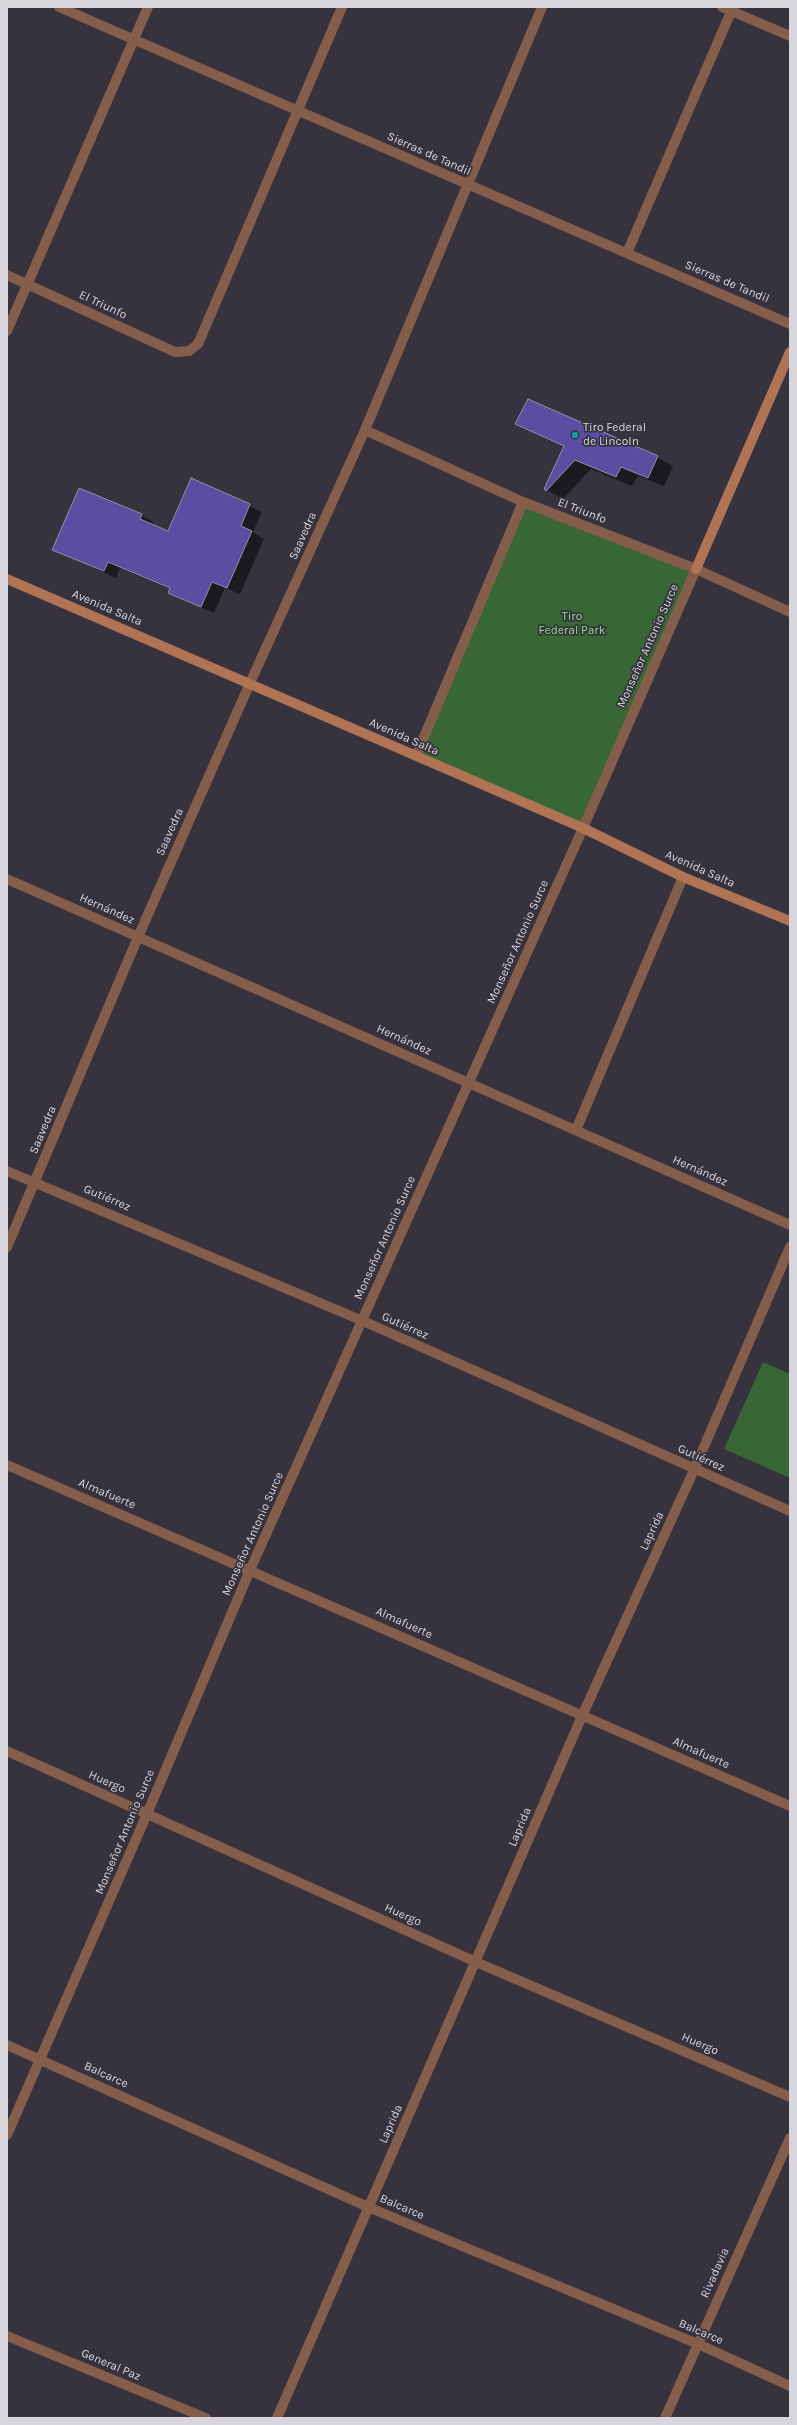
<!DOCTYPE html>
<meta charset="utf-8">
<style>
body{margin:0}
#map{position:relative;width:797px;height:2425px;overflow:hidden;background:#36323e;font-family:Karla,sans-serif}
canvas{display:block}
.frame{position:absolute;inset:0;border:8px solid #d8d5dd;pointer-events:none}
</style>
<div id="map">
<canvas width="797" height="2425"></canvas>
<div class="frame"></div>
</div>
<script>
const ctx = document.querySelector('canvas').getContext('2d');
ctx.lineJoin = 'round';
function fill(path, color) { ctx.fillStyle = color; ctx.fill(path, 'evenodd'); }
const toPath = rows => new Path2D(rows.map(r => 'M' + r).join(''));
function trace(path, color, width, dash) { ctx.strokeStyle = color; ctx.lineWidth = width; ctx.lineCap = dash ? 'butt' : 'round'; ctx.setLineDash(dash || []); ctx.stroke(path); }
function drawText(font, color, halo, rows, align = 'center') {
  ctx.font = font + ' Karla,sans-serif'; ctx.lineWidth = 3.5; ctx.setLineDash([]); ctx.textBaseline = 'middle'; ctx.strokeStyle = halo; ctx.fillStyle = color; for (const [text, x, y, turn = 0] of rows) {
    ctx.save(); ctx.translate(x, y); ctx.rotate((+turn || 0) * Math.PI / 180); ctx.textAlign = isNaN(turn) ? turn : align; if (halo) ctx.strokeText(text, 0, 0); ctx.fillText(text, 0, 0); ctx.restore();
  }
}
fill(toPath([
 [523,502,696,569,583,828,416,756],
 [763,1362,790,1374,790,1478,724,1449]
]), '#386635');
fill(toPath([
 [516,424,657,457,673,466,664,486,638,476,632,486,591,469,563,499,547,490,564,447],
 [191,480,262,512,253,532,264,539,240,594,225,588,214,613,181,599,169,592,170,589,120,568,116,578,54,549,141,515,153,522,152,525,169,532]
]), '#0007');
const building = toPath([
 [528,399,658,456,648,478,621,467,616,477,575,460,546,491,544,489,564,446,515,424,528,399],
 [191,478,250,504,241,526,252,531,227,588,212,582,201,607,168,593,170,588,108,562,104,571,52,550,79,488,142,514,140,519,168,531,191,478]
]);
fill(building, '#5b4ea2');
trace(building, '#9292a1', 1);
trace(toPath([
 [59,7,790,324],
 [722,7,790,36],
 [627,253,733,7],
 [7,275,175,352,189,351,198,344,342,7],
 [7,331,148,7],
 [365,430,523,502,696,569,790,612],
 [416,756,523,502],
 [7,879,790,1225],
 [576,1130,683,877],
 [7,1171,363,1321,790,1511],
 [7,1247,138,937,250,683,365,430,542,7],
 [7,1465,790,1806],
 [7,1751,476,1962,790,2097],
 [7,2045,368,2207,698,2344,790,2386],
 [7,2135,147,1814,250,1570,583,828,696,569],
 [7,2336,206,2418],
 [277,2418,582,1716,694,1470,790,1247],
 [665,2418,790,2138]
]), '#845e4b', 10);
trace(toPath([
 [696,569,790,352],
 [7,579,583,828,683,877,790,921]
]), '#b07455', 10);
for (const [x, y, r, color] of [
 [575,435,4,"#0f9aa8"]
]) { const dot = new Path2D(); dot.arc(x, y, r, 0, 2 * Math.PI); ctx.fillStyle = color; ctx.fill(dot); trace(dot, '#36323e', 1.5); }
drawText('12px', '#d8d5dd', '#36323e', [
 ["Sierras de Tandil",429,154,24],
 ["Sierras de Tandil",727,282,23],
 ["El Triunfo",103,305,25],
 ["El Triunfo",582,511,21],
 ["Saavedra",303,536,-66],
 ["Avenida Salta",107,608,23],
 ["Monseñor Antonio Surce",648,646,-66],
 ["Avenida Salta",404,737,24],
 ["Saavedra",170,832,-66],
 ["Avenida Salta",700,869,24],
 ["Hernández",107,909,24],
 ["Monseñor Antonio Surce",518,942,-66],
 ["Hernández",404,1040,24],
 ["Saavedra",43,1130,-67],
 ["Hernández",700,1171,24],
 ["Gutiérrez",107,1198,23],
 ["Monseñor Antonio Surce",385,1238,-66],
 ["Gutiérrez",405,1326,24],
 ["Gutiérrez",701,1458,24],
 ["Almafuerte",107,1494,23],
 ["Laprida",652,1531,-65],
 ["Monseñor Antonio Surce",253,1534,-66],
 ["Almafuerte",404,1623,24],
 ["Almafuerte",701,1753,24],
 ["Huergo",107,1782,24],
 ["Laprida",520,1827,-67],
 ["Monseñor Antonio Surce",125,1832,-67],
 ["Huergo",403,1915,24],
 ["Huergo",700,2044,23],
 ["Balcarce",106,2075,24],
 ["Laprida",391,2124,-66],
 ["Balcarce",402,2207,23],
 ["Rivadavia",715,2273,-66],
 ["Balcarce",701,2332,23],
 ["General Paz",111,2365,23]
]);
drawText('12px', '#d8d5dd', '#36323e', [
 ["Tiro Federal",583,428],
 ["de Lincoln",583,442]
], 'left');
drawText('12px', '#8ae684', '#36323e', [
 ["Tiro",572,617],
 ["Federal Park",572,631]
]);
</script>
